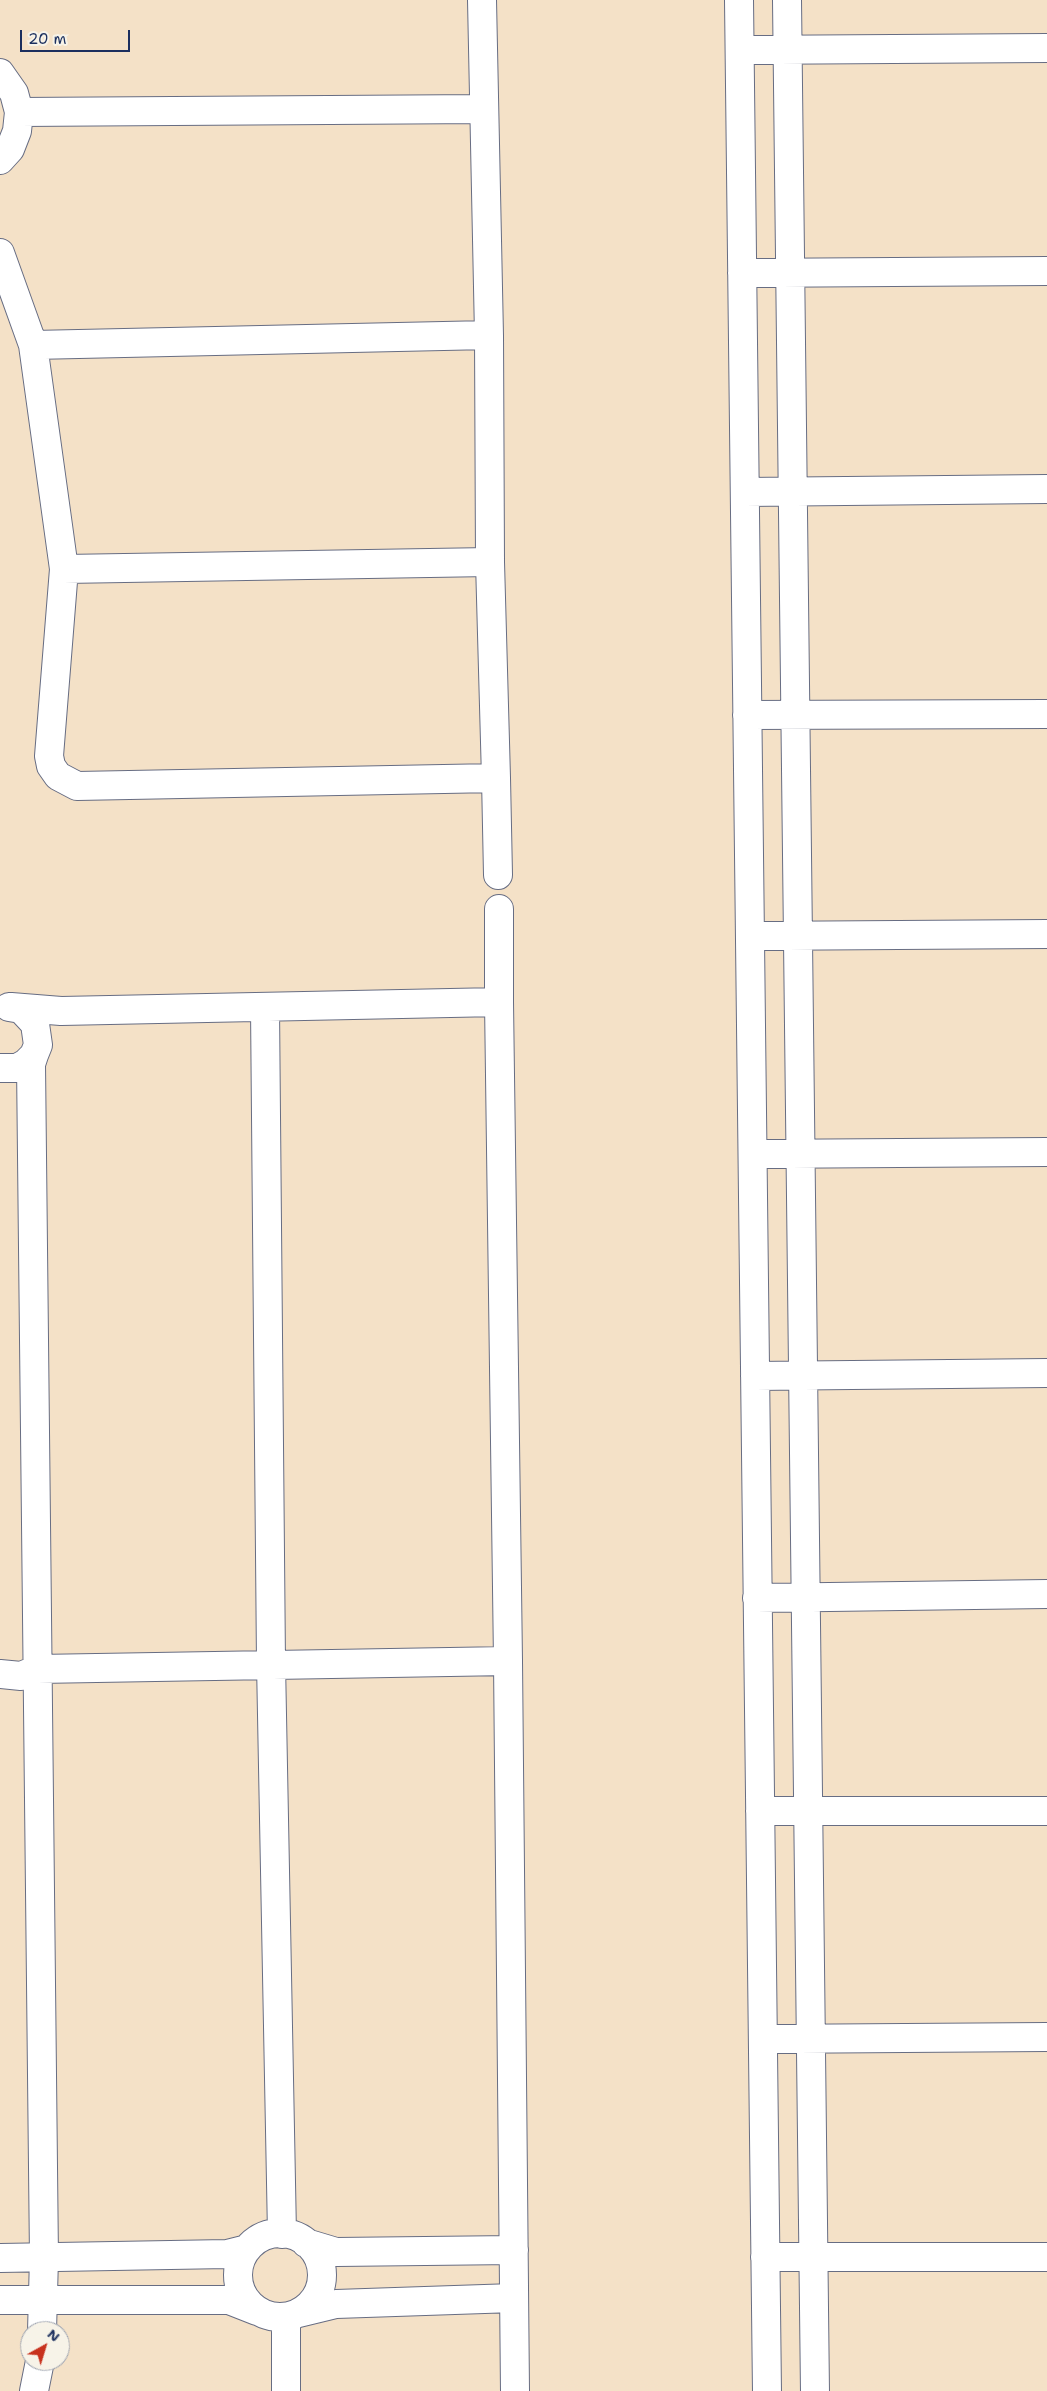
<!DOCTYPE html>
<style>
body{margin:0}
#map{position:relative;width:1047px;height:2391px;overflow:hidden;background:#f4e1c7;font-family:"Shantell Sans",sans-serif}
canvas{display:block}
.north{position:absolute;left:20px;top:2321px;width:50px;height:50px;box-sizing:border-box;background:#f7f3e8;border:1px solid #9fa5b1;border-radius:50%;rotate:39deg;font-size:14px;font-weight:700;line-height:20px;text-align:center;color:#1b2f5e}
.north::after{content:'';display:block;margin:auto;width:18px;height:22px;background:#c8321e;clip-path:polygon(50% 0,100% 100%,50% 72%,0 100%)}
.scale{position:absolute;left:20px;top:30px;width:110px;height:22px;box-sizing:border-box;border:2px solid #1b2f5e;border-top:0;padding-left:6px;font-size:15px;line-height:18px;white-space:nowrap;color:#1b2f5e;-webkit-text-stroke:4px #f7f3e8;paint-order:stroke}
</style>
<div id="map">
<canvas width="1047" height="2391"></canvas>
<div class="north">N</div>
<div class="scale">20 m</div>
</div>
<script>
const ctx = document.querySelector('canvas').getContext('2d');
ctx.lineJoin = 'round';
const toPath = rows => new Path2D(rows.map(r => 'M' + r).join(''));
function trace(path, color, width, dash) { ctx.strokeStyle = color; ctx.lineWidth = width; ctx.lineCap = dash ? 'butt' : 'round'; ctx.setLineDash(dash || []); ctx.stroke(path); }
const street = toPath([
 [739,0,767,2391],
 [787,0,815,2391],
 [740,50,1047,48],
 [0,73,14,93,19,112,17,131,10,149,0,160],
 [19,112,484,109],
 [0,253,33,345,64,569,49,756,51,766,58,776,77,786,496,778,490,562,489,335,482,0],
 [742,273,1047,271],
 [33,345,489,335],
 [745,492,1047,489],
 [64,569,490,562],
 [747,715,1047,714],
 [496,778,498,875],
 [750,936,1047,934],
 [499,1002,499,909],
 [11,1007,61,1011,499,1002,508,1661,515,2391],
 [265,1007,271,1663,282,2234],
 [34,1055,31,1064,44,2258,42,2331],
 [0,1068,17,1068,26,1063,34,1055,38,1045,35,1024,21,1009,9,1007],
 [753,1154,1047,1152],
 [755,1376,1047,1373],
 [757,1598,1047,1594],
 [0,1674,21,1676,38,1669,508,1661],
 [760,1811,1047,1811],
 [763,2039,1047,2037],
 '238 2275a42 42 0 1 1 84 0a42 42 0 1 1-84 0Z',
 [306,2243,336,2252,514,2250],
 [765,2257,1047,2257],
 [0,2258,227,2254,247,2249],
 [0,2300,229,2300,257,2311],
 [299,2313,336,2304,514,2298],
 [286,2317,286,2391],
 [34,2391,40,2361]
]);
trace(street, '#676d83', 30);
trace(street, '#fff', 28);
</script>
